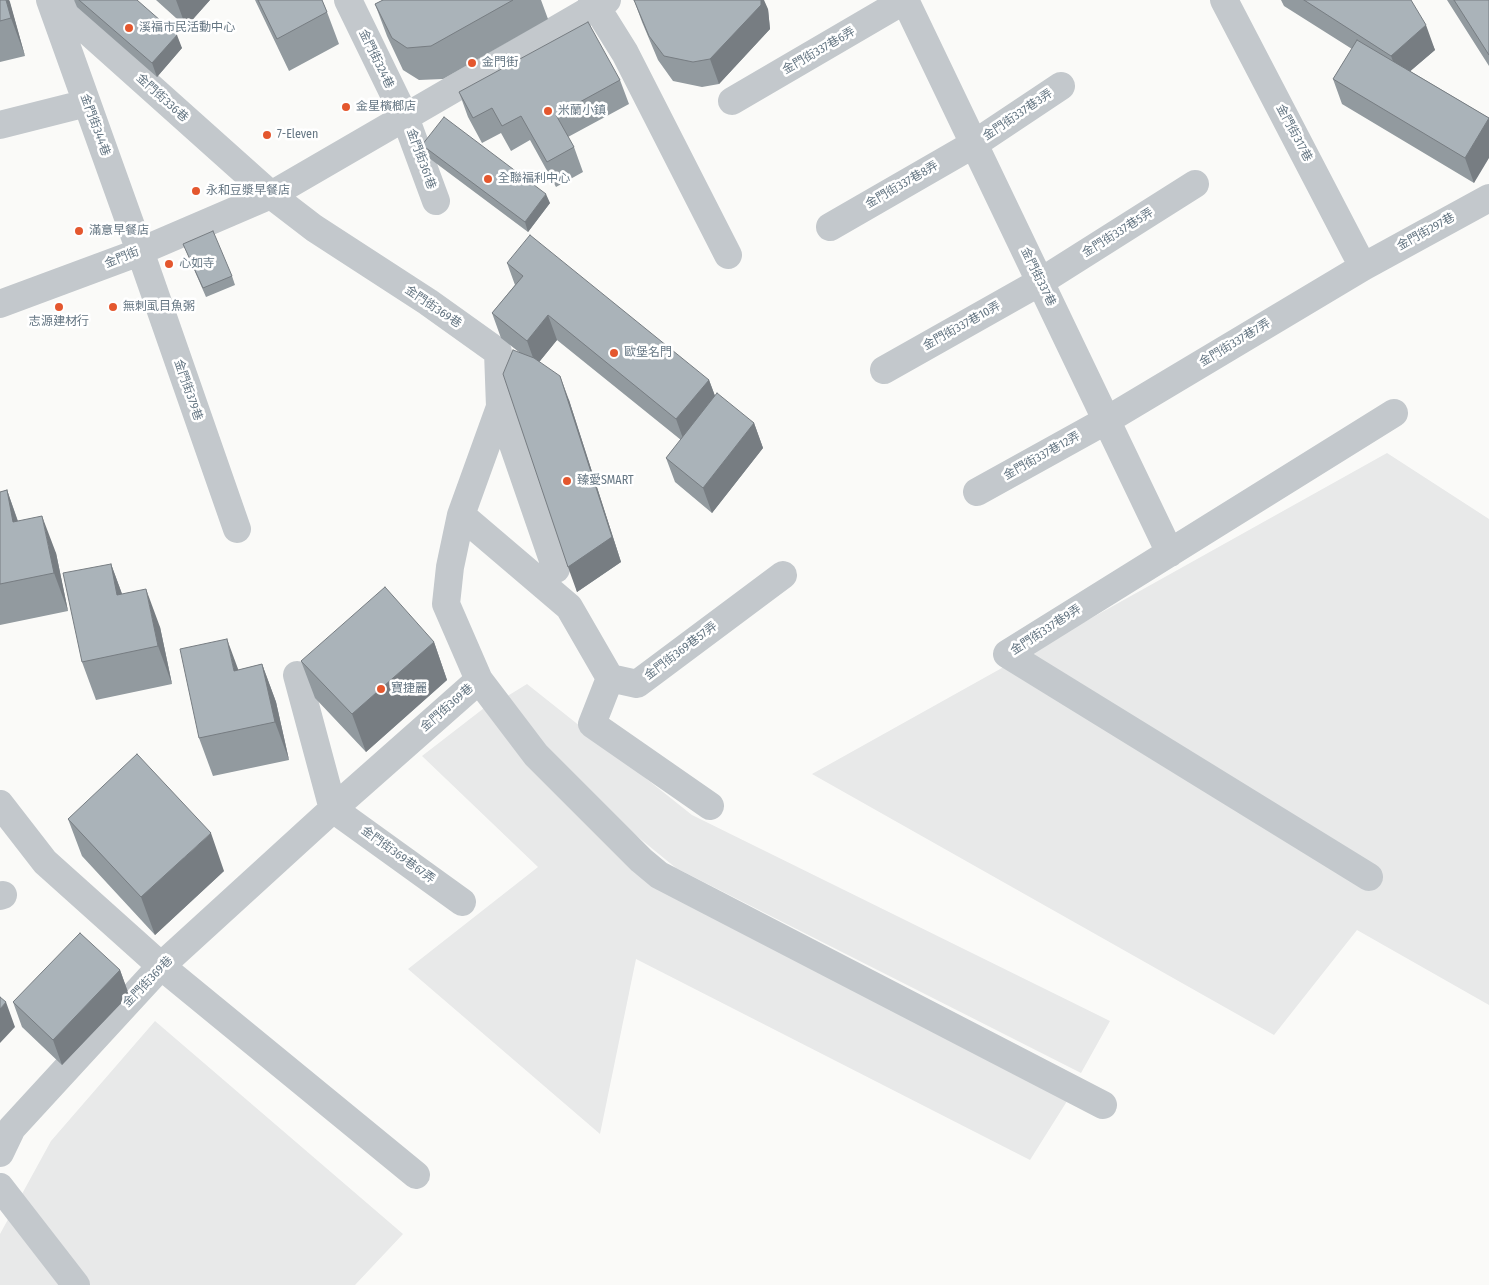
<!DOCTYPE html>
<meta charset="utf-8">
<style>
body{margin:0}
canvas{display:block;background:#fafaf8}
</style>
<canvas width="1489" height="1285"></canvas>
<script>
const ctx = document.querySelector('canvas').getContext('2d');
ctx.lineJoin = 'round';
function fill(path, color) { ctx.fillStyle = color; ctx.fill(path, 'evenodd'); }
const toPath = rows => new Path2D(rows.map(r => 'M' + r).join(''));
function trace(path, color, width, dash) { ctx.strokeStyle = color; ctx.lineWidth = width; ctx.lineCap = dash ? 'butt' : 'round'; ctx.setLineDash(dash || []); ctx.stroke(path); }
function drawText(font, color, halo, rows, align = 'center') {
  ctx.font = font + ' "Fira Sans Condensed","Noto Sans TC",sans-serif'; ctx.lineWidth = 5; ctx.setLineDash([]); ctx.textBaseline = 'middle'; ctx.strokeStyle = halo; ctx.fillStyle = color; for (const [text, x, y, turn = 0] of rows) {
    ctx.save(); ctx.translate(x, y); ctx.rotate((+turn || 0) * Math.PI / 180); ctx.textAlign = isNaN(turn) ? turn : align; if (halo) ctx.strokeText(text, 0, 0); ctx.fillText(text, 0, 0); ctx.restore();
  }
}
fill(toPath([
 [1387,453,1489,519,1489,1005,1357,930,1274,1035,812,774],
 [527,684,692,815,1110,1021,1081,1073,676,868,578,788,501,700],
 [488,705,659,885,1069,1098,1030,1160,636,959,600,1134,408,969,538,867,422,756],
 [155,1021,403,1234,355,1285,0,1285,0,1234,51,1141]
]), '#e8e9e9');
trace(toPath([
 [50,0,140,251,237,529],
 [348,0,405,117,436,201],
 [592,0,625,53,728,255],
 [905,0,1170,553],
 [1224,0,1363,267],
 [732,101,905,0],
 [0,125,87,103],
 [830,227,974,144,1061,86],
 [0,304,129,256,271,195,607,0],
 [884,370,1040,282,1195,184],
 [500,407,556,569],
 [977,492,1107,420,1363,267,1489,198],
 [461,515,569,607,610,678,637,684,783,575],
 [297,675,333,809,462,902],
 [610,678,592,724,710,806],
 [479,680,536,755,641,860,659,875,1103,1105],
 [0,804,45,862,161,966,416,1175],
 [1369,877,1007,654,1394,413],
 [0,896,3,895],
 [0,1153,12,1128,161,966,333,809,479,680,446,604,450,567,461,515,500,407,498,352,428,302,314,228,271,195,53,0],
 [0,1187,76,1285]
]), '#c3c8cc', 28);
fill(toPath([
 [0,0,9,0,25,56,0,62],
 [74,0,137,0,182,48,157,77,77,7],
 [156,0,210,0,186,27],
 [255,0,322,0,327,12,339,44,289,71],
 [383,0,541,0,548,19,443,79,419,80,403,70,387,36,375,4],
 [634,0,768,9,770,29,719,84,702,87,673,81,658,60,642,22],
 [1281,0,1411,0,1435,50,1410,71,1489,118,1474,183,1342,104,1333,79,1352,49,1284,6],
 [1447,0,1489,0,1489,66],
 [620,80,629,104,568,137,574,147,583,172,556,187,530,140,511,151,501,133,482,143,468,117,459,92],
 [422,145,550,203,528,232,425,155],
 [183,244,232,276,235,285,206,297],
 [507,263,709,380,715,396,754,423,763,448,712,513,675,482,666,458,681,440,557,340,539,362,569,400,621,562,577,592,519,352,501,338,492,313,515,285],
 [7,490,18,521,56,553,68,611,0,625,0,492],
 [111,564,122,594,160,627,172,684,96,700,82,662],
 [434,642,447,680,366,752,315,698,301,661],
 [262,664,276,702,289,760,213,776,199,738,238,670],
 [68,819,224,871,155,935,82,856],
 [120,970,129,995,62,1065,22,1027,13,1002]
]), '#929a9f');
fill(toPath([
 [6,0,9,0,10,2,25,56,11,18],
 [176,0,210,0,186,27],
 [761,0,764,0,768,9,770,29,719,84,710,59],
 [1426,25,1435,50,1400,80,1391,56],
 [177,35,182,48,157,77,152,63],
 [1489,118,1489,158,1474,183,1465,158],
 [546,194,550,203,528,232,525,222],
 [548,315,557,340,536,366,527,341],
 [560,376,569,400,621,562,577,592,568,567],
 [709,380,718,404,685,444,676,419],
 [754,423,763,448,712,513,703,488],
 [7,490,20,528,13,522],
 [42,516,56,553,68,611,54,573],
 [111,564,125,602,117,595],
 [146,589,160,627,172,684,158,646],
 [227,639,241,677,234,671],
 [434,642,447,680,366,752,352,714],
 [262,664,276,702,289,760,275,722],
 [211,833,224,871,155,935,141,897],
 [120,970,129,995,62,1065,53,1040],
 [6,1002,15,1027,0,1043,0,1009]
]), '#777d82');
const building = toPath([
 [0,0,6,0,11,18,0,21,0,0],
 [79,0,137,0,177,35,152,63,79,0],
 [258,0,322,0,327,12,277,39,258,0],
 [383,0,513,0,431,46,407,48,392,38,375,4,383,0],
 [634,0,761,0,761,5,710,59,693,62,664,56,649,36,634,0],
 [1304,0,1411,0,1426,25,1391,56,1304,0],
 [1454,0,1489,0,1489,55,1454,0],
 [588,22,620,80,556,115,574,147,547,162,521,116,502,126,492,108,473,118,459,92,588,22],
 [1357,40,1489,118,1465,158,1333,79,1357,40],
 [444,117,546,194,525,222,422,145,444,117],
 [213,231,232,276,203,288,183,244,213,231],
 [530,235,709,380,676,419,548,315,527,341,492,313,523,276,507,263,530,235],
 [513,350,534,358,560,376,612,537,568,567,503,374,513,350],
 [717,393,754,423,703,488,666,458,717,393],
 [7,490,13,522,42,516,54,573,0,584,0,492,7,490],
 [111,564,117,595,146,589,158,646,82,662,63,573,111,564],
 [385,587,434,642,352,714,301,661,385,587],
 [227,639,234,671,262,664,275,722,199,738,180,649,227,639],
 [137,754,211,833,141,897,68,819,137,754],
 [80,933,120,970,53,1040,13,1002,80,933],
 [0,997,6,1002,0,1009,0,997]
]);
fill(building, '#aab3b9');
trace(building, '#777d82', 1);
for (const [x, y, r, color] of [
 [129,28,5,"#e4572e"],
 [472,63,5,"#e4572e"],
 [346,107,5,"#e4572e"],
 [548,111,5,"#e4572e"],
 [267,135,5,"#e4572e"],
 [488,179,5,"#e4572e"],
 [196,191,5,"#e4572e"],
 [79,231,5,"#e4572e"],
 [169,264,5,"#e4572e"],
 [59,307,5,"#e4572e"],
 [113,307,5,"#e4572e"],
 [614,353,5,"#e4572e"],
 [567,481,5,"#e4572e"],
 [381,689,5,"#e4572e"]
]) { const dot = new Path2D(); dot.arc(x, y, r, 0, 2 * Math.PI); ctx.fillStyle = color; ctx.fill(dot); trace(dot, '#fff', 2); }
drawText('12px', '#657683', '#fff', [
 ["溪福市民活動中心",139,28],
 ["金門街",482,63],
 ["金星檳榔店",356,107],
 ["米蘭小鎮",558,111],
 ["7-Eleven",277,135],
 ["全聯福利中心",498,179],
 ["永和豆漿早餐店",206,191],
 ["滿意早餐店",89,231],
 ["心如寺",179,264],
 ["無刺虱目魚粥",123,307],
 ["志源建材行",59,322,"center"],
 ["歐堡名門",624,353],
 ["臻愛SMART",577,481],
 ["寶捷麗",391,689]
], 'left');
drawText('12px', '#657683', '#fff', [
 ["金門街337巷6弄",819,51,-30],
 ["金門街324巷",376,59,64],
 ["金門街336巷",162,98,42],
 ["金門街337巷3弄",1018,115,-34],
 ["金門街344巷",95,125,70],
 ["金門街317巷",1294,133,62],
 ["金門街361巷",421,159,70],
 ["金門街337巷8弄",902,185,-30],
 ["金門街297巷",1426,232,-29],
 ["金門街337巷5弄",1118,233,-32],
 ["金門街",122,258,-22],
 ["金門街337巷",1038,277,64],
 ["金門街369巷",433,307,34],
 ["金門街337巷10弄",962,326,-29],
 ["金門街337巷7弄",1235,343,-31],
 ["金門街379巷",188,390,71],
 ["金門街337巷12弄",1042,456,-29],
 ["金門街337巷9弄",1046,630,-33],
 ["金門街369巷57弄",681,651,-37],
 ["金門街369巷",447,708,-41],
 ["金門街369巷67弄",398,855,36],
 ["金門街369巷",148,982,-46]
]);
</script>
